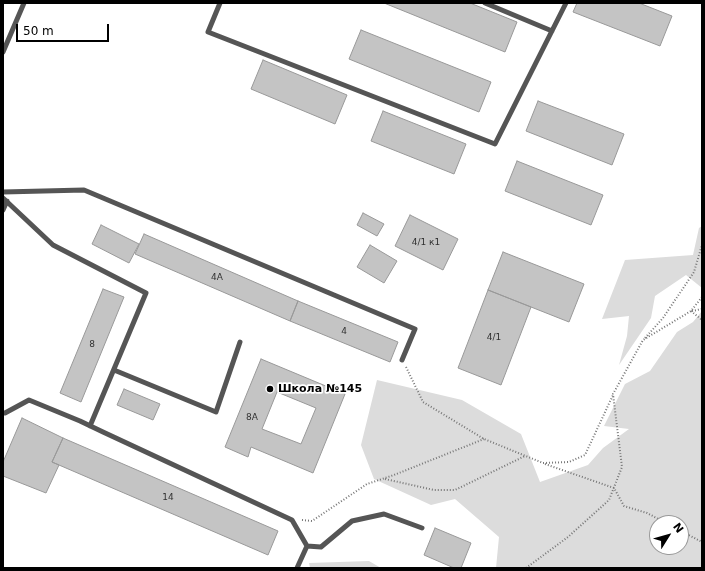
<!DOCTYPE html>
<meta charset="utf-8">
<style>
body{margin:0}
#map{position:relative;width:705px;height:571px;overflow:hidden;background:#fff;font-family:"DejaVu Sans",sans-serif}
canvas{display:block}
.frame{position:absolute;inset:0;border:4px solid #000;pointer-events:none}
.north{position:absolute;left:649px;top:515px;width:40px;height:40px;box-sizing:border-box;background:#fff;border:1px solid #999;border-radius:50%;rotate:53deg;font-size:11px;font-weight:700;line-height:16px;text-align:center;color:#000}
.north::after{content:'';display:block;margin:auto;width:14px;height:18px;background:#000;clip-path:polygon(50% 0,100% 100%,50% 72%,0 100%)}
.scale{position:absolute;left:16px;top:24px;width:93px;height:18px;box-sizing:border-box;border:2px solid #000;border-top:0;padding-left:5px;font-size:12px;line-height:14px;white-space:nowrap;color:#000;-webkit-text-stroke:3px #fff;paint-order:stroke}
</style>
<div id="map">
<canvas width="705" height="571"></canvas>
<div class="frame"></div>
<div class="north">N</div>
<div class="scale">50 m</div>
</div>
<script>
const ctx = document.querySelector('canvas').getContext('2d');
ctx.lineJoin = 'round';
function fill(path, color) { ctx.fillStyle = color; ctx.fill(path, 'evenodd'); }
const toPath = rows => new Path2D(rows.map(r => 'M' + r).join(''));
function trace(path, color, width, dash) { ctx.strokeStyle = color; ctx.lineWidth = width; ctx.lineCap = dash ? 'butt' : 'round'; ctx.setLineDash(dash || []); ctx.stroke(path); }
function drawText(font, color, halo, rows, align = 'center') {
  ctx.font = font + ' "DejaVu Sans",sans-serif'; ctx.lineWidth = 3.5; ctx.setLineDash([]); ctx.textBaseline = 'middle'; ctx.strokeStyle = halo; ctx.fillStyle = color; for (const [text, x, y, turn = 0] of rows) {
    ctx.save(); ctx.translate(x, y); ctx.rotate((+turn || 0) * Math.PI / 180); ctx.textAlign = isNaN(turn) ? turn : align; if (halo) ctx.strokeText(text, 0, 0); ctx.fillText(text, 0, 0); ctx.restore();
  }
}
fill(toPath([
 [702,226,702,288,686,275,655,296,651,318,619,365,627,336,629,316,602,319,625,260,693,255,699,228],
 [702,311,702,568,496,568,499,537,455,499,431,505,374,479,361,445,377,380,462,400,521,434,540,482,588,465,603,448,629,429,604,426,625,384,650,371,677,332,693,322],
 [657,523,681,523,681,547,657,547],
 [369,561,381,568,310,568,309,563]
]), '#dcdcdc');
const building = toPath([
 [384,3,470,3,517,22,505,52,384,3],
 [577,3,639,3,672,16,660,46,573,12,577,3],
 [361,30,491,82,479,112,349,59,361,30],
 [263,60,347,95,335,124,251,89,263,60],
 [538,101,624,134,612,165,526,131,538,101],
 [383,111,466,144,454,174,371,141,383,111],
 [517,161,603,195,591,225,505,191,517,161],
 [363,213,384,224,377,236,357,225,363,213],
 [410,215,458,239,443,270,395,246,410,215],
 [101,225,139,244,129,263,92,244,101,225],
 [144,234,298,301,290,321,135,254,144,234],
 [370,245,397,261,384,283,357,267,370,245],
 [503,252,584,284,569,322,488,290,503,252],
 [103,289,124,297,81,402,60,393,103,289],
 [488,290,531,307,501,385,458,368,488,290],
 [298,301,398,342,390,362,290,321,298,301],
 [261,359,345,394,313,473,251,447,248,457,225,447,261,359],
 [277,392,316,408,301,444,262,429,277,392],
 [124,389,160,404,153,420,117,405,124,389],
 [22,418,63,438,52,462,59,465,46,493,3,476,3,462,22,418],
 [63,438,278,531,268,555,52,462,63,438],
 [435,528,471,543,461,568,454,568,424,555,435,528]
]);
fill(building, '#c4c4c4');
trace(building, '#999', 1);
trace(toPath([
 [691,311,702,320],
 [692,311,702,309],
 [645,338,663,318,694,272,702,245],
 [406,367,423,402,484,439,543,463,569,462,585,455,613,395],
 [545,464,614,488,624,506,647,513,666,523],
 [385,479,434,490,455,490,525,456],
 [302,520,312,521,367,484,394,475,484,439],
 [681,531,702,542],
 [526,568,568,537,609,500,622,467,613,394,643,340,691,311,702,297]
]), '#777', 2, [1, 2]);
trace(toPath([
 [220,3,208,32,495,144,566,3],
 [485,3,552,31],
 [3,52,24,3],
 [3,192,84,190,415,329,402,360],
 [3,198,53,245,146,293,90,426],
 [3,210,7,201],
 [114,370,216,412,240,342],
 [3,413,5,413,29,400,80,421,103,432,292,520,307,546,321,547,352,521,384,514,422,528],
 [297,568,307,546]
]), '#555', 5);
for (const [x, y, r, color] of [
 [270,389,4,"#000"]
]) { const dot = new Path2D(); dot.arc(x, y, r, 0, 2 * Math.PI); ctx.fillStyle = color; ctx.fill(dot); trace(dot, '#fff', 1.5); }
drawText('9px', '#313131', null, [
 ["4/1 к1",426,243],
 ["4А",217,278],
 ["4",344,332],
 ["4/1",494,338],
 ["8",92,345],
 ["8А",252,418],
 ["14",168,498]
]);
drawText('bold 11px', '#000', '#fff', [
 ["Школа №145",278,389]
], 'left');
</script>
